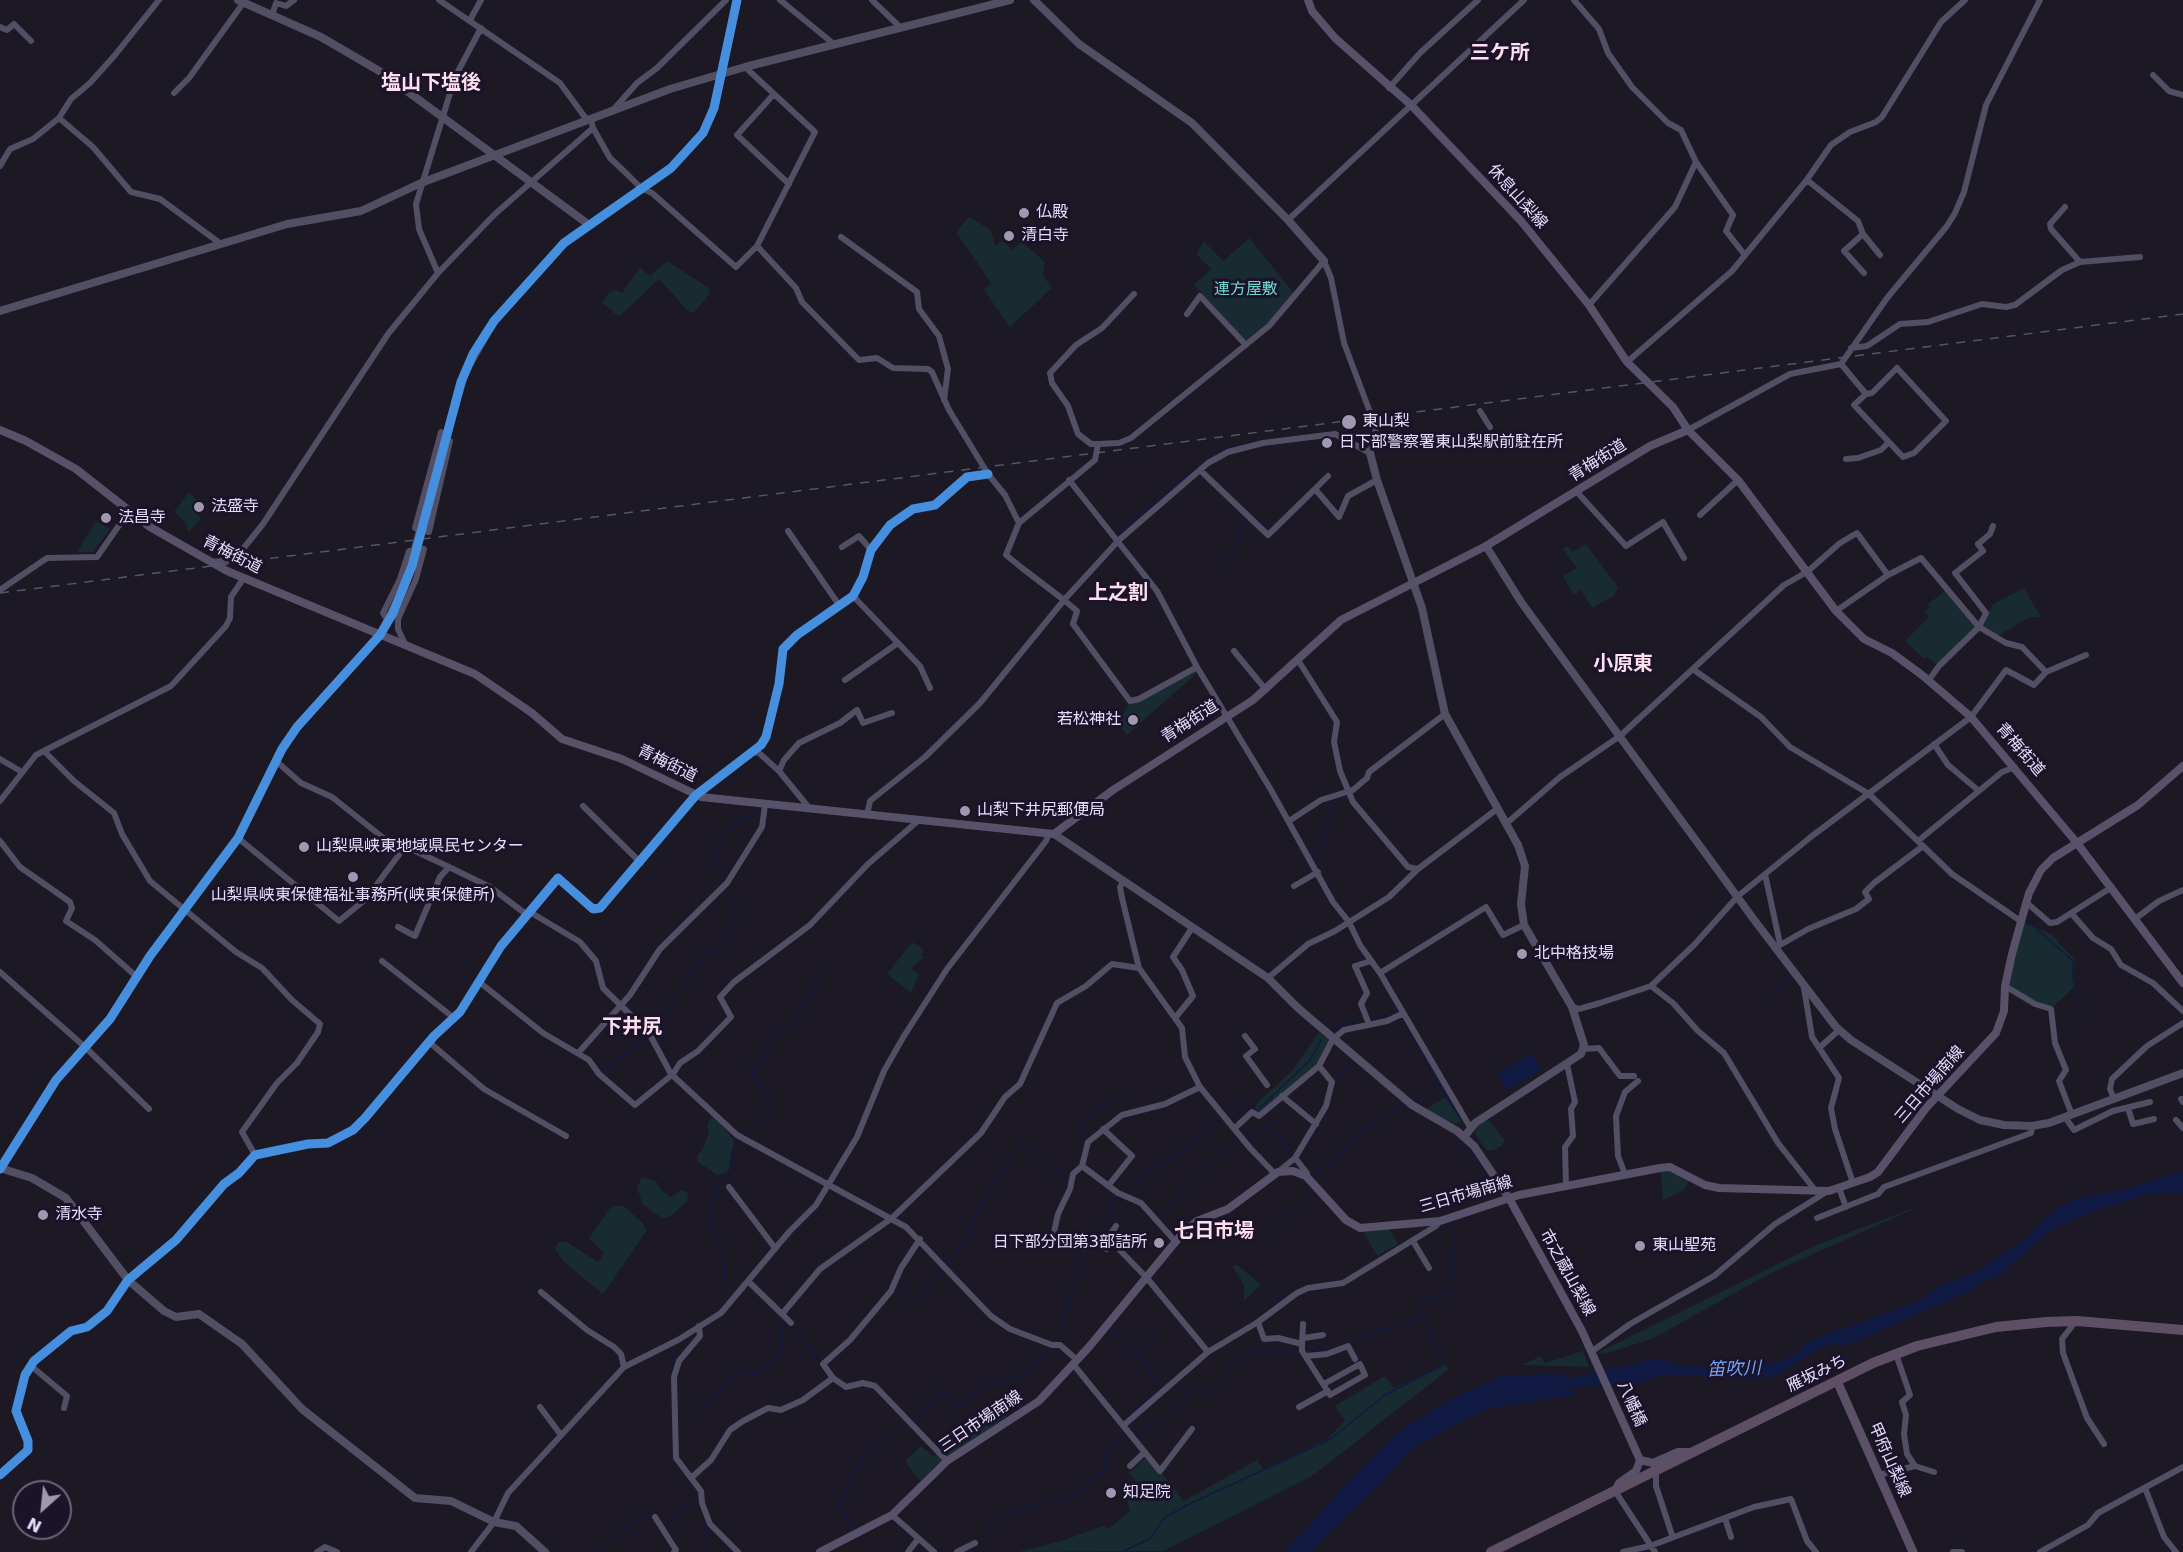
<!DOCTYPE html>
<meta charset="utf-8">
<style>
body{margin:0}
#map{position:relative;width:2183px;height:1552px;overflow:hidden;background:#1c1824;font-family:"DejaVu Sans",sans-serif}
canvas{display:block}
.north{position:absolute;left:12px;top:1480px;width:60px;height:60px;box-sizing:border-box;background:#1a1329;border:2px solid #6c647d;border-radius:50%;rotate:207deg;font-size:16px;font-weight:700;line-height:24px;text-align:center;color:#e6ddfc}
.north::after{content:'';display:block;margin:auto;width:21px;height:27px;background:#9f98b0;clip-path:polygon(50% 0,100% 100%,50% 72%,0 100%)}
</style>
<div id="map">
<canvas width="2183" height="1552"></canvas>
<div class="north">N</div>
</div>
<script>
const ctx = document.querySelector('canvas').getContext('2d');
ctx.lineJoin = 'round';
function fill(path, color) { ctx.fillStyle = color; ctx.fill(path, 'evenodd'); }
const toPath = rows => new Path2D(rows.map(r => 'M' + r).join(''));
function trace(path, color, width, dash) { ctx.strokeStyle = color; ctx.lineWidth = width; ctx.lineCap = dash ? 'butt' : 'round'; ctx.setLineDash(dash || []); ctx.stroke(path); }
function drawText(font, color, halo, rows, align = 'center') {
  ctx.font = font + ' "DejaVu Sans","Noto Sans JP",sans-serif'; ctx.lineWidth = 6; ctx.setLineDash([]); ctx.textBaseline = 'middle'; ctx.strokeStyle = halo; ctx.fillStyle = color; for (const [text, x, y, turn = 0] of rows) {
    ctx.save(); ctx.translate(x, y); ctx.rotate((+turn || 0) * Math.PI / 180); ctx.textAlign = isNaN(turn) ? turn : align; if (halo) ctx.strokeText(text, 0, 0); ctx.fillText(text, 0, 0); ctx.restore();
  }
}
fill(toPath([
 [969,217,991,230,995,246,1002,241,1013,250,1021,241,1045,262,1043,275,1052,288,1010,327,984,290,991,283,956,232],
 [1249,238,1294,293,1267,325,1246,341,1194,285,1211,269,1196,254,1204,241,1223,261],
 [667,261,709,288,709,295,694,312,689,312,659,279,619,317,602,303,610,292,616,290,622,293,640,267,650,276],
 [189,492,196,499,191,507,201,518,188,533,186,523,174,512],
 [96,521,110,529,93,552,77,552],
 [1586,544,1618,587,1614,596,1592,608,1581,590,1574,595,1563,576,1577,568,1562,549,1568,546,1572,552],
 [2024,588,2041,617,2028,618,1998,636,1982,626,1993,604],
 [1946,590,1978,624,1939,666,1927,657,1924,659,1905,641,1929,617,1925,612,1930,607,1928,604],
 [1197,667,1199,671,1127,735,1118,724,1130,701],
 [2022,922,2051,934,2074,959,2074,987,2051,1009,2005,986],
 [912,942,924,950,921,954,924,957,911,969,919,974,911,993,887,974],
 [1319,1032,1331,1042,1319,1066,1259,1116,1252,1112,1259,1101,1292,1071],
 [1445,1097,1462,1122,1455,1124,1425,1110],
 [1485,1116,1505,1140,1502,1146,1494,1150,1487,1151,1476,1136,1475,1123],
 [712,1117,718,1119,734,1141,729,1170,726,1173,717,1175,698,1162,697,1156,702,1150,709,1133,707,1124],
 [1660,1168,1691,1178,1684,1190,1663,1200],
 [642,1177,656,1181,662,1191,670,1197,681,1190,688,1192,687,1201,671,1216,663,1219,643,1205,637,1187],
 [1927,1203,1771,1273,1652,1339,1604,1354,1597,1353,1816,1245],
 [622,1205,643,1223,647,1230,603,1294,564,1262,555,1249,558,1242,567,1242,598,1262,604,1253,589,1238,610,1208],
 [1389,1228,1398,1244,1377,1256,1362,1229],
 [1237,1265,1265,1288,1260,1285,1244,1301,1244,1285,1232,1266],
 [1583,1351,1589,1367,1522,1365,1541,1356,1545,1363],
 [1445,1364,1449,1369,1312,1476,1163,1551,1019,1552,1064,1540,1103,1526,1108,1529,1130,1511,1127,1500,1141,1488,1129,1473,1148,1456,1184,1501,1257,1460,1263,1469,1327,1439,1345,1421,1335,1406,1385,1376,1394,1388],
 [999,1399,1007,1416,935,1466,920,1481,905,1461,921,1446,934,1457,949,1440]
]), '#172b30');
fill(toPath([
 [1532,1053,1541,1070,1507,1090,1497,1073],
 [2183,1171,2183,1194,2153,1193,2091,1212,2049,1232,1999,1276,1985,1280,1974,1289,1853,1343,1842,1346,1834,1343,1821,1348,1775,1376,1750,1380,1696,1375,1659,1376,1629,1387,1613,1384,1571,1388,1574,1395,1489,1408,1412,1448,1382,1482,1310,1552,1283,1552,1306,1529,1346,1484,1400,1431,1447,1401,1501,1376,1563,1373,1566,1379,1656,1359,1686,1366,1744,1368,1783,1361,1801,1350,1806,1342,1919,1301,1938,1287,1977,1271,2020,1243,2057,1208,2078,1198,2128,1188]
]), '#101a42');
trace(toPath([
 [1209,459,1221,451,1242,445],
 [1252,515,1266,528],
 [1118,533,1206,461],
 [1219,560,1232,550,1248,517],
 [1336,798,1349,797],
 [767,814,771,808],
 [719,842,738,820,760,813],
 [717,846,713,863,725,870,723,882],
 [1331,893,1313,858,1323,840,1335,799],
 [2025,918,2073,961,2073,979,2080,1003,2079,1027],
 [716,955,738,910,725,890],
 [1770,996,1789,978],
 [1373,1018,1399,1012,1391,997],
 [1402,1018,1460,1119],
 [1330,1028,1357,1020],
 [666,1058,664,1030,660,1021,706,951,712,957],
 [668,1062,673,1071],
 [601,1071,635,1048,648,1036],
 [1334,1081,1353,1061],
 [1114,1099,1127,1095],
 [1414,1099,1438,1083],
 [1228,1114,1241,1101,1257,1111,1311,1059,1321,1040],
 [744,1136,775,1106,751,1070,765,1058,761,1052,782,1029,792,1025,822,973],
 [1248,1139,1267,1126,1278,1136,1291,1156],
 [1085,1142,1086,1138,1077,1128,1110,1101],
 [1302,1162,1300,1159,1312,1135],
 [1053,1168,1069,1176],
 [1310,1174,1311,1175,1337,1158,1359,1132,1405,1104],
 [720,1177,729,1177,732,1151,741,1139],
 [718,1183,715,1198,709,1207,710,1221,723,1251,726,1293],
 [987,1194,1023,1141,1049,1166],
 [1127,1194,1145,1174,1195,1143,1222,1118],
 [1442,1196,1478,1183,1486,1176,1486,1171,1457,1139],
 [1115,1218,1140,1241,1156,1226],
 [1159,1218,1199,1172,1239,1139],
 [1264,1237,1312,1190],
 [1089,1239,1114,1217,1109,1207,1118,1197],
 [948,1263,970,1234,969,1229,983,1200],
 [1260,1288,1273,1301,1289,1296],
 [894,1289,897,1287,919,1302,933,1280,943,1271],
 [1408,1322,1422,1319],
 [790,1325,821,1364],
 [1110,1329,1136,1355],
 [1060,1338,1064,1331,1067,1304,1084,1251],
 [1351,1344,1372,1332,1402,1325],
 [671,1347,675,1360,672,1375],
 [1307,1352,1334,1348],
 [1221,1378,1228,1368,1253,1353,1274,1349,1298,1355],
 [1126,1418,1162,1387,1137,1355,1158,1334],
 [913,1419,942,1391,958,1409,994,1378,1001,1384,1019,1377,1049,1348],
 [678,1426,718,1393,734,1373,745,1368,751,1375,775,1360,780,1353,783,1339,783,1327,786,1323],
 [672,1430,674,1455],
 [1133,1432,1138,1434,1151,1423,1155,1425,1198,1386,1208,1395,1218,1382],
 [687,1477,693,1484],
 [1052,1500,1060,1497,1063,1501,1084,1490,1093,1477,1104,1471,1105,1456,1126,1434],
 [705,1520,708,1552],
 [665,1527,675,1521,675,1515,685,1506,700,1502],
 [855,1529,838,1506,851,1484,855,1470,868,1452,907,1423],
 [976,1541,990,1528,994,1518,1047,1501],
 [597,1552,648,1511,653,1515],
 [927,1552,928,1551],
 [1122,1552,1151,1538,1164,1518,1189,1504,1329,1440,1385,1395,1445,1364,1418,1306,1426,1300,1451,1293,1454,1235,1451,1222]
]), '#101a42', 1.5);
trace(toPath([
 [439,0,560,83,587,120],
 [780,0,835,45],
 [872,0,901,28],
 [1574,0,1599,29,1608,53,1632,87,1668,123,1681,130,1696,162,1733,215,1726,231,1744,254],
 [272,15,276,3,286,6,294,0],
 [470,20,481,0],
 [0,27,7,30,14,24,31,41],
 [2153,75,2169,91,2183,95],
 [1389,88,1420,53,1478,0],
 [174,93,189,78,244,2],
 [774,94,737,135,789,184],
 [613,110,637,83,657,68,726,0],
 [59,118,93,147,131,192,160,199,221,244],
 [593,128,610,158,628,175,641,188,652,193,736,267,757,246,815,132,745,67],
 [0,166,10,149,33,139,59,118,71,99,90,83,115,55,159,0],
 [1807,180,1858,221,1863,234,1880,255],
 [2065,207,2050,224,2051,229,2080,262],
 [1288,220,1524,0],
 [1863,234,1844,251,1864,273],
 [841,237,917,292,919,309,939,336,948,369,944,400],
 [757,246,796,288,802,302,859,360,877,358,893,368,928,369,932,372,949,410,988,474,1005,495,1019,523],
 [438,273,419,229,416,204,455,77,481,28],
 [1589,305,1675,207,1696,162],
 [1187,314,1200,296,1245,344],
 [1851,348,1867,346,1900,324,1928,322,1982,304,2006,307,2015,305,2062,270,2080,262,2140,257],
 [1627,362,1732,271,1806,181,1831,145,1850,132,1876,122,1882,117,1941,22,1965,0],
 [1841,364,1866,394],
 [1897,368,1946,421,1914,453,1903,457,1854,405,1866,394,1872,393,1897,368],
 [1480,411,1490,427],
 [1688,430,1790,374,1841,364,1887,298,1947,226,1955,213,1964,192,1986,105,2040,0],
 [441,432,415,528,429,532,450,441],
 [1098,444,1091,444,1078,434,1068,406,1052,383,1050,373,1076,345,1102,328,1134,294],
 [1846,459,1858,458,1881,450,1889,442],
 [1200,470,1268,535,1315,489],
 [1328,476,1315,489,1339,517,1348,496,1377,480],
 [1069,480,1157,591,1197,667,1271,790,1333,902,1349,922,1360,945,1380,973,1470,1127],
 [1577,492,1626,546,1663,522,1684,558],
 [1700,515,1738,480],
 [788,531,839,605],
 [842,547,859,536,871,550],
 [212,562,234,560,263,524,388,334,438,273,495,214,593,128,591,119],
 [0,590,47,558,97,557,129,511],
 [853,596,920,666,930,688],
 [1836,611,1888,575,1921,558,1979,627,2006,643,2022,647,2046,672],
 [388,621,383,613,400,579,409,551,424,549,416,579,398,619,398,629,406,646],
 [1234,651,1266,690],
 [1298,660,1337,722,1334,742,1340,771,1353,802,1408,867,1418,869],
 [1694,670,1761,717,1790,747,1869,794,1952,874,2022,922],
 [845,680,898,643],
 [1929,680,1939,666,1979,627,1986,613,1955,573,1983,551,1978,544,1990,534,1993,526],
 [1934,744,1948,765,1979,791],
 [44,751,74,781,114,813,122,834,150,881,236,952,262,968,292,1000,320,1024,318,1032,297,1063,277,1083,242,1132,255,1155],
 [753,752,759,753,779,771,810,809],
 [0,759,22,772],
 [276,761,301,783,332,797,401,852],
 [779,771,784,760,799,743,840,723,857,710,863,723,892,713],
 [0,801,36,755,171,686,226,626,230,618,231,597,243,579],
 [583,806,641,863],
 [867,815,870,801,925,757,980,703,1064,600,1119,540,1208,463,1228,452,1263,443,1335,434,1370,453,1376,428,1344,343,1331,278,1324,261,1269,326,1131,438,1119,443,1098,444,1095,460,1019,523,1006,555,1022,568,1064,600,1077,611,1073,624,1130,701,1139,699,1197,667],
 [1289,821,1321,800,1353,790,1367,778,1369,772,1445,714],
 [1507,823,1560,777,1620,736,1784,585,1807,572,1840,543,1857,533,1888,575],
 [238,838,339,921,366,899,401,852,413,850,449,867,440,877,415,936,398,927],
 [0,841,20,867,70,902,72,908,66,921,95,940,137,977],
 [1918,841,2002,772,2015,767],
 [449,867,490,887,526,914],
 [1765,874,1780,944],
 [1123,882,1120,887,1122,898,1139,968,1182,1028,1185,1057,1200,1087,1250,1148,1275,1174],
 [1294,886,1318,872],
 [2027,903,2050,923,2057,922,2112,887],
 [530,912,580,942,596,961,603,988,649,1033,671,1074,737,1135,906,1227,991,1316,1010,1329,1052,1345,1060,1345,1077,1360],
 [2071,913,2093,938,2111,949,2121,965,2153,983,2183,1011],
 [2135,919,2159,901,2183,890],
 [1775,948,1808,929,1856,909,1869,899,1865,892,1874,883,1923,846],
 [382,961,454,1018],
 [0,972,85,1047,149,1109],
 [1380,973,1486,907,1503,935,1524,925],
 [1268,978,1308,944,1335,931,1389,897,1418,869,1497,809],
 [478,981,543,1033,589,1060,599,1074,635,1105,673,1074,680,1063,698,1051,731,1017,720,997,734,982,810,925,868,864,919,820],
 [1651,986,1673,1003,1698,1031,1724,1053,1778,1143,1815,1190],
 [2005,986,2035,1004,2051,1009,2055,1043,2066,1070,2059,1081,2072,1115],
 [1804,988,1812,1037,1839,1078,1831,1108,1835,1129,1853,1183],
 [1572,1007,1579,1009,1600,1003,1651,986,1694,945,1738,896,1812,836,1971,717,2006,670,2034,685,2046,672,2086,655],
 [1175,1018,1193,996,1182,970,1173,957,1192,928],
 [1369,1024,1361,1004,1367,993,1355,966,1371,961],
 [1245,1036,1255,1049,1246,1056,1267,1085],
 [429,1042,484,1089,566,1136],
 [1819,1048,1839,1030],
 [1584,1049,1599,1048,1620,1076,1634,1076],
 [579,1052,630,995,660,949,727,883,762,827,765,805],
 [1282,1096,1316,1124],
 [2114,1099,2110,1089,2112,1079,2147,1046,2183,1023],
 [2181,1099,2183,1102],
 [2128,1108,2133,1124,2154,1119],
 [2065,1117,2074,1130,2113,1111,2150,1102],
 [2176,1120,2183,1128],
 [1235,1128,1252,1112,1259,1116,1319,1066],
 [1103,1129,1132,1156,1108,1186],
 [1295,1158,1307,1173,1306,1176],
 [1082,1166,1118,1193,1141,1203,1175,1241],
 [1278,1172,1295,1158,1326,1106,1332,1082,1319,1066,1333,1039,1344,1030,1387,1021,1402,1014],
 [1625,1174,1618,1156,1616,1116,1625,1092,1638,1081],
 [1566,1186,1565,1147,1573,1136,1571,1109,1575,1102,1567,1064],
 [729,1187,775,1248],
 [1839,1188,1846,1207],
 [1817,1218,1878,1194,1884,1187,2031,1133,2032,1126],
 [1116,1226,1108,1238,1146,1277,1208,1352],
 [920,1239,901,1268,891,1291,850,1340,823,1364,833,1378,846,1387,863,1383,875,1386,947,1461],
 [1413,1241,1429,1268],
 [1112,1243,1107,1249,1090,1241,1084,1248,1052,1241,1058,1214,1070,1189,1073,1174,1082,1166,1088,1142,1122,1115,1165,1104,1200,1087],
 [748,1281,782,1314],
 [541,1292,587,1330,614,1347,621,1354,624,1367],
 [2076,1321,2062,1339,2063,1353,2087,1418,2104,1444],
 [1258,1322,1264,1339,1278,1338,1302,1344,1303,1324],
 [791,1323,782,1314,820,1269,892,1218,981,1133,1005,1097,1020,1084,1057,1003,1086,986,1112,964,1139,968],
 [699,1326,700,1336,679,1361,674,1377,676,1458,701,1491,702,1503,710,1524,738,1552],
 [1304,1338,1323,1335],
 [1302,1344,1302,1351,1330,1395,1365,1375,1360,1364,1324,1384],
 [1591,1352,1630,1324,1714,1276,1775,1224,1828,1191],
 [1896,1354,1910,1395,1902,1402,1906,1415,1904,1434,1907,1454,1915,1466,1934,1472],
 [1307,1356,1327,1354,1348,1346,1355,1359],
 [1073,1364,1160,1471,1192,1429],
 [30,1365,67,1396,64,1408],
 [540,1407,561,1435],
 [1299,1407,1328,1391],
 [1124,1425,1208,1352,1258,1322,1297,1293,1308,1288,1343,1283,1436,1226,1440,1221],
 [1130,1466,1145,1452],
 [1656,1470,1656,1486,1672,1535],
 [0,1475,28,1450,28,1441,16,1411,25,1375,34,1361,71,1331,87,1327,107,1311,128,1280,176,1240,224,1184,239,1173,255,1155,308,1144,328,1143,353,1130,365,1118,434,1036,460,1012,501,946,558,878,593,909,600,908,696,795,761,745,766,737,779,684,783,649,797,635,853,596,863,577,871,550,890,525,913,509,935,505,967,477,988,474],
 [1879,1475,1915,1466],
 [691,1478,711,1460,730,1430,743,1421,768,1408,781,1410,803,1400,833,1378],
 [2145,1488,2164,1537,2176,1552],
 [1615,1491,1655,1552],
 [892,1515,934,1552],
 [655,1517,676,1550,674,1552],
 [1725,1518,1731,1537],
 [317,1552,325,1547,337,1552],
 [471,1552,494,1522,508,1493,624,1367,678,1340,721,1313,789,1232,816,1205,857,1137,884,1071,904,1036,947,969,1046,841,1049,833],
 [908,1552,918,1539],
 [957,1552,975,1543],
 [1623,1552,1650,1546,1754,1507,1791,1499,1807,1541,1816,1552],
 [1953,1552,1962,1552],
 [2040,1552,2088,1525,2098,1513,2183,1467]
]), '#524e63', 6);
trace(toPath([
 [238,0,321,37,381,72,588,224],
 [1034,0,1079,44,1192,123,1288,220,1324,261],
 [0,311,287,224,361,211,421,183,670,89,745,67,1010,0],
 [448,430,465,372,494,321,564,243,671,168,703,133,714,108,737,0],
 [1370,453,1377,480,1422,608,1445,714,1518,845,1525,866,1521,904,1524,925,1572,1007,1584,1045,1581,1054,1475,1123,1464,1137],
 [1486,546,1521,602,1755,921,1836,1027,1851,1040,1958,1109,1980,1120,2004,1125,2032,1126,2049,1123,2183,1073],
 [1054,834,1268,978,1298,1008,1412,1105,1457,1131,1474,1146,1509,1198],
 [0,1168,32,1178,66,1198,128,1280,164,1311,176,1317,199,1314,242,1344,302,1409,415,1498,451,1501,494,1522,516,1526,545,1552],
 [0,1169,56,1080,110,1019,150,956,238,838,282,749,297,727,380,635,404,588]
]), '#524e63', 8);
trace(toPath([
 [1308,0,1312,11,1335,38,1411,105,1521,221,1589,305,1627,362,1673,407,1688,430,1738,480,1836,611,1864,639,1892,653,1922,675,1971,717,2077,843,2183,983],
 [0,430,26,441,76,469,150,527,227,571,475,674,532,713,562,739,622,759,701,797,1054,834,1113,790,1253,700,1341,620,1486,546,1650,446,1688,430],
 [1509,1198,1582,1331,1640,1460,1636,1471,1619,1483,1615,1491],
 [1640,1460,1653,1463,1678,1452,1690,1452],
 [820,1552,892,1515,947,1461,1039,1401,1089,1347,1182,1234,1197,1221,1228,1209,1278,1172,1293,1171,1306,1176,1346,1220,1360,1228,1440,1221,1519,1195,1660,1168,1670,1167,1705,1185,1719,1188,1829,1191,1870,1177,1878,1172,1926,1108,1996,1033,2004,1011,2005,986,2012,954,2029,893,2041,870,2053,858,2138,805,2183,766]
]), '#575169', 8);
trace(toPath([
 [1837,1381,1913,1552]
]), '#5c4f68', 9);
trace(toPath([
 [1491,1552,1873,1363,1917,1346,1996,1327,2046,1322,2077,1321,2183,1330]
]), '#5e4f64', 10);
trace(toPath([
 [0,593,2183,314]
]), '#4c596c', 1.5, [9, 8]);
trace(toPath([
 [404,588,448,430]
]), '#524e63', 8);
trace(toPath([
 [0,1169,56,1080,110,1019,150,956,238,838,282,749,297,727,380,635,393,613,412,566,461,382,473,354,494,321,564,243,671,168,703,133,714,108,737,0],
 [0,1475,28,1450,28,1441,16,1411,25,1375,34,1361,71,1331,87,1327,107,1311,128,1280,176,1240,224,1184,239,1173,255,1155,308,1144,328,1143,353,1130,365,1118,434,1036,460,1012,501,946,558,878,593,909,600,908,696,795,761,745,766,737,779,684,783,649,797,635,853,596,863,577,871,550,890,525,913,509,935,505,967,477,988,474]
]), '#468fdf', 9);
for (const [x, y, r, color] of [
 [1024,213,6,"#9f98b0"],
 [1009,236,6,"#9f98b0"],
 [1349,422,8,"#9f98b0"],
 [1327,443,6,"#9f98b0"],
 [199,507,6,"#9f98b0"],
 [106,518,6,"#9f98b0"],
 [1133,720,6,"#9f98b0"],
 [965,811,6,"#9f98b0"],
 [304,847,6,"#9f98b0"],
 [353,877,6,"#9f98b0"],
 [1522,954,6,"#9f98b0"],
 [43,1215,6,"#9f98b0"],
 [1159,1243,6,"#9f98b0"],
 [1640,1246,6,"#9f98b0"],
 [1111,1493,6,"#9f98b0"]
]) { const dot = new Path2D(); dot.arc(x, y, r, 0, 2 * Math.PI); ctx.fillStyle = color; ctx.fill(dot); trace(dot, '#1a1329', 2); }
drawText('16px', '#e6ddfc', '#1a1329', [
 ["休息山梨線",1517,197,48],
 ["青梅街道",1598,461,-32],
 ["青梅街道",232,555,27],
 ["青梅街道",1190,722,-33],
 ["青梅街道",2020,750,49],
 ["青梅街道",667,764,26],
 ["三日市場南線",1930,1085,-49],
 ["三日市場南線",1466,1195,-16],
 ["市之蔵山梨線",1567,1273,61],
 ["雁坂みち",1817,1374,-26],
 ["八幡橋",1631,1404,66],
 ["三日市場南線",981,1422,-34],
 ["甲府山梨線",1889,1460,66]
]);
drawText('16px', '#e6ddfc', '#1a1329', [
 ["仏殿",1036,213],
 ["清白寺",1021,236],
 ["東山梨",1362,422],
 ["日下部警察署東山梨駅前駐在所",1339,443],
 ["法盛寺",211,507],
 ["法昌寺",118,518],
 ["若松神社",1121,720,"right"],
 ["山梨下井尻郵便局",977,811],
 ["山梨県峡東地域県民センター",316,847],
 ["山梨県峡東保健福祉事務所(峡東保健所)",353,896,"center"],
 ["北中格技場",1534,954],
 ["清水寺",55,1215],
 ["日下部分団第3部詰所",1147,1243,"right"],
 ["東山聖苑",1652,1246],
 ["知足院",1123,1493]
], 'left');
drawText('16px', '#6dd8d0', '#1a1329', [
 ["連方屋敷",1246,290]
]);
drawText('italic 18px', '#73a2f4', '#1a1329', [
 ["笛吹川",1734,1370,-2]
]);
drawText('bold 20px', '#fddfed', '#1a1329', [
 ["三ケ所",1500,54],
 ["塩山下塩後",431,84],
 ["上之割",1118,594],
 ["小原東",1623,665],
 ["下井尻",632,1028],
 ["七日市場",1214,1232]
]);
</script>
